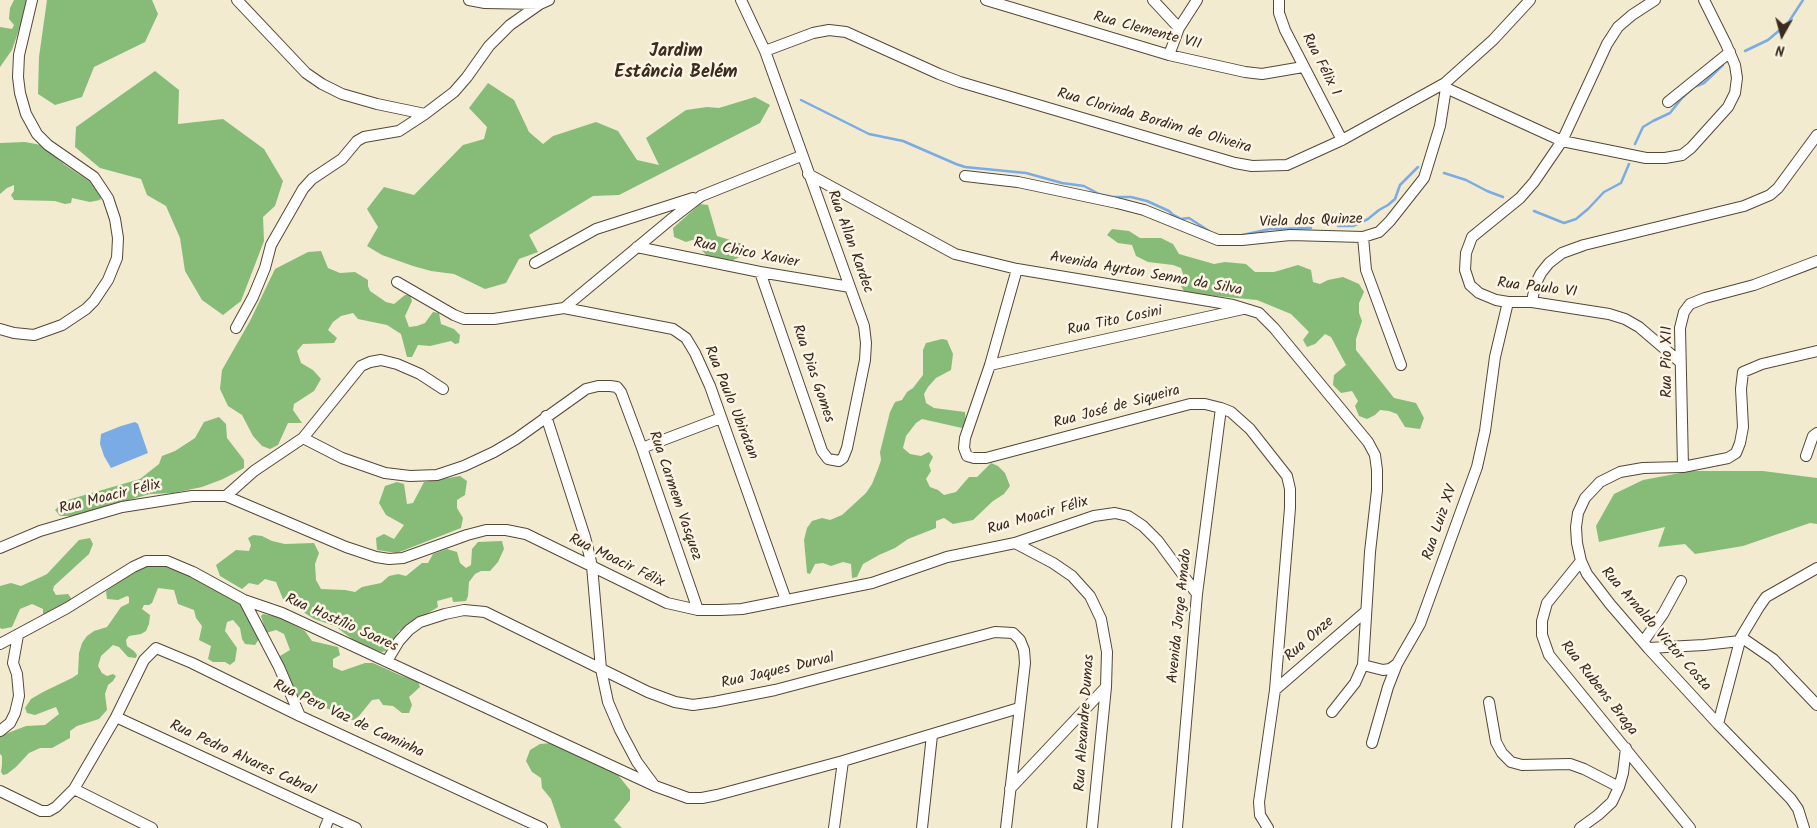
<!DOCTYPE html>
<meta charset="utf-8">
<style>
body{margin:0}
#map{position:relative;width:1817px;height:828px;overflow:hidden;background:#f2ebd0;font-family:Kalam,sans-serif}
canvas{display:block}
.north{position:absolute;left:1757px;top:10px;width:50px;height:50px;-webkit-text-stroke:4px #fcf5e5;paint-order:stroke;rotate:187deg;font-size:14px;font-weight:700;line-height:20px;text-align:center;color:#3b2a1e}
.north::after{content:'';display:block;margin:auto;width:18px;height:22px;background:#3b2a1e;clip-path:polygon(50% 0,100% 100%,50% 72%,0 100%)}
</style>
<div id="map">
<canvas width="1817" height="828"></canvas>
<div class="north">N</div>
</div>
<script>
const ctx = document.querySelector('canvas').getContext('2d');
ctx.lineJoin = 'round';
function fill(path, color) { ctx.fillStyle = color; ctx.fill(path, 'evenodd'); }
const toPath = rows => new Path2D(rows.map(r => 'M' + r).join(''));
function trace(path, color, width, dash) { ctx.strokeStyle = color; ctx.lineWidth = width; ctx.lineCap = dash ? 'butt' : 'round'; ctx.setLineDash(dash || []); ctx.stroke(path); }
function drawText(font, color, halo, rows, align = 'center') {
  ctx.font = font + ' Kalam,sans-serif'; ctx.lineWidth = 5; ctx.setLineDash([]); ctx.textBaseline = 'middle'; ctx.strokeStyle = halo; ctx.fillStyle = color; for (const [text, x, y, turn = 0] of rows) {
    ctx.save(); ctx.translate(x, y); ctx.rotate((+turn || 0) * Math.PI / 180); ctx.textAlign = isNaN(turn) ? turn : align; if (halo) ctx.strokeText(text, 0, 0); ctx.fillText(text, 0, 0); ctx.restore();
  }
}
fill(toPath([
 [14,0,26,0,27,6,12,50,0,67,0,27,12,29,14,25,9,19,10,8],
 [47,0,152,0,158,14,145,42,94,67,82,97,55,105,38,94,39,57],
 [155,71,179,90,178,124,223,119,264,149,283,181,275,206,263,217,264,241,241,301,223,315,202,300,185,271,180,238,166,206,147,195,141,179,100,168,75,147,76,127],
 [488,83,514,100,529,132,543,144,553,136,596,122,618,131,637,160,659,165,646,138,686,110,707,107,719,108,755,97,770,105,760,123,619,195,593,196,529,235,538,252,519,259,506,283,485,289,454,274,431,271,413,266,382,255,367,246,378,227,367,209,384,187,414,195,463,145,484,139,487,127,469,108],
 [25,142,41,145,65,165,95,185,102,196,100,200,90,202,72,198,71,203,65,204,55,201,14,200,11,195,14,191,14,185,7,188,0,194,0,143],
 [700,204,708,205,717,236,743,244,746,255,733,260,720,259,706,255,699,247,698,242,692,240,686,242,674,237,673,228],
 [1112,229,1129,231,1140,238,1161,238,1173,244,1179,254,1214,264,1225,262,1246,264,1255,272,1274,272,1298,265,1311,270,1313,282,1320,284,1328,280,1343,277,1359,284,1364,292,1359,303,1359,313,1362,321,1356,339,1356,350,1394,398,1416,403,1424,418,1420,429,1405,427,1397,414,1389,411,1380,410,1375,415,1367,419,1359,416,1355,406,1358,401,1352,391,1341,393,1333,385,1334,375,1346,365,1331,337,1325,334,1315,344,1307,347,1303,340,1309,332,1291,314,1257,300,1205,295,1184,291,1179,283,1184,277,1181,268,1173,265,1148,262,1136,256,1132,245,1118,243,1107,235],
 [321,251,328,268,340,273,355,272,368,280,368,286,370,291,386,302,394,304,405,295,410,295,412,301,405,316,409,327,417,326,425,323,433,312,439,313,441,324,454,329,460,335,459,343,455,344,451,341,430,346,418,345,412,357,407,357,401,334,387,325,358,319,353,313,341,316,333,322,328,330,337,338,334,343,303,344,297,351,301,363,313,370,321,379,314,391,294,404,293,410,302,423,288,423,278,445,270,449,262,446,253,436,242,415,228,406,220,389,222,370,250,321,275,269,308,252],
 [942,339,947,340,953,354,951,370,936,378,928,387,924,394,926,403,934,408,965,412,966,423,962,428,922,419,916,423,906,436,903,448,910,454,921,456,929,452,933,457,929,465,931,471,926,479,930,487,938,490,944,495,956,492,969,477,977,477,991,463,998,466,1005,473,1010,486,1004,494,993,501,973,520,953,524,944,518,936,521,936,528,908,539,895,548,879,555,863,564,857,577,852,578,851,564,843,562,831,566,823,563,815,564,810,574,807,573,804,540,807,528,812,521,822,518,830,520,842,515,866,493,872,484,878,469,881,460,880,452,890,412,895,402,902,400,907,392,913,388,923,375,923,350,926,343],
 [219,417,226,424,227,438,244,460,244,468,223,479,202,487,173,493,150,494,73,516,60,516,55,510,64,501,140,479,159,464,162,456,175,451,195,438,204,422],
 [1691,471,1763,471,1817,478,1817,524,1810,523,1743,546,1695,554,1685,544,1658,547,1665,527,1599,542,1596,526,1614,494,1643,480],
 [460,476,467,481,465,495,457,500,457,508,463,518,461,528,397,553,377,550,376,538,384,534,394,539,404,525,386,515,379,503,385,486,397,482,404,484,407,504,413,503,424,482],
 [253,535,262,536,272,541,285,544,314,543,319,553,315,564,316,580,321,589,345,590,355,592,362,587,381,583,389,576,398,574,406,576,422,563,428,563,433,554,447,549,457,552,460,563,466,568,471,565,472,549,478,542,502,541,504,549,498,562,490,571,481,571,475,574,469,582,468,596,466,601,453,602,452,597,437,601,438,607,399,631,386,651,381,652,356,642,335,626,314,619,283,599,276,582,265,579,258,585,249,583,242,589,220,576,216,565,236,550,249,551,251,545,248,538],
 [90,538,93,544,89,554,54,586,53,590,56,595,68,594,71,598,70,603,47,615,43,614,43,609,32,604,20,609,12,627,2,629,0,628,0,586,11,583,21,586,41,577,47,574,79,540],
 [156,564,164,565,197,578,240,603,259,639,255,645,245,644,242,639,240,628,233,620,227,622,225,631,237,648,235,661,230,665,225,662,213,662,208,659,211,646,199,640,202,626,196,618,194,610,178,604,174,590,158,588,152,603,149,605,144,605,142,609,150,615,149,624,146,631,141,634,129,636,126,640,127,646,134,651,137,655,136,658,128,657,119,647,113,645,101,656,98,666,102,673,107,676,113,674,116,676,113,681,108,685,105,694,107,710,99,719,77,726,70,731,70,738,52,748,40,748,29,753,16,767,7,774,3,775,1,772,2,765,2,756,0,754,0,736,26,726,45,725,59,714,56,707,35,715,27,713,25,708,31,699,43,692,72,678,78,674,79,653,82,643,87,636,94,631,107,627,121,607,129,603,129,597,127,596,118,600,107,599,106,591,128,576,146,567],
 [263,614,279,617,305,631,312,641,338,647,340,655,333,659,333,667,342,671,365,663,373,663,402,676,418,681,420,687,409,697,412,705,409,713,402,713,393,706,383,705,379,699,372,700,359,716,354,720,346,719,333,713,329,709,320,707,308,700,296,696,280,656,290,650,284,634,276,630,266,633,261,616],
 [552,743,618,775,630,790,630,800,614,820,622,828,561,828,551,799,542,788,541,778,532,772,526,761,530,750,540,744]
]), '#86bc78');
fill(toPath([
 [135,422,138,424,148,453,111,468,104,456,100,444,101,434,121,426]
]), '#7aabe5');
trace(toPath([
 [1745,51,1768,40,1788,23,1803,0],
 [801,100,869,134,903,141,956,164,965,167,1026,173,1062,183,1084,186,1099,194,1113,197,1131,197,1147,201,1169,211,1172,214,1181,219,1189,218,1209,231],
 [1635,144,1643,127,1653,121,1670,113,1682,98,1694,87,1704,83,1723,65],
 [1444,173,1466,180,1487,191,1503,197],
 [1534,211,1564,223,1576,219,1588,209,1604,192,1621,183,1629,164],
 [1338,226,1353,226,1368,219,1379,210,1388,205,1395,199,1400,185,1418,167],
 [1238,236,1270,229,1311,228]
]), '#7aabe5', 2.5);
const street = toPath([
 [237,0,306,73,322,84,342,94,377,104,425,114,454,92,467,77,489,46,510,25,540,4,549,0],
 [469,0,485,3,540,4],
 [741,0,765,51,864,326,866,343,865,360,847,448,843,458,839,461,828,459,822,451,760,272],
 [986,0,1169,55,1245,72,1262,74,1303,67],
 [1153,0,1179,28],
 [1279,0,1279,13,1285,30,1342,140],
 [1655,0,1632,15,1618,27,1607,44,1562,141,1534,182,1520,198,1472,237,1466,253,1465,270,1470,285,1479,293,1496,300,1508,302,1532,302,1609,314,1625,319,1639,327,1680,362],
 [765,51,813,33,829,30,846,32,939,74,960,82,1235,163,1252,166,1287,165,1342,140,1445,83,1493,40,1530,0],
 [1169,55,1179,28,1197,0],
 [1446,88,1562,141,1646,158,1665,158,1682,155,1691,148,1728,107,1735,93,1737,78,1735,65,1726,44,1704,0],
 [1668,102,1730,52],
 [808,174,955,254,1017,269,1233,305,1259,313,1274,328,1368,442,1375,455,1377,470,1377,490,1370,552,1363,665,1355,683,1332,712],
 [965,176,1018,182,1117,203,1144,210,1218,240,1242,240,1290,235,1363,237,1379,232,1390,221,1424,178,1440,126,1446,88,1445,83],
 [1363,237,1366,270,1401,365],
 [637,247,760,272,850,287],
 [535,263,596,229,693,198],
 [1017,269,990,365,965,438,964,448,967,456,974,458,986,458,1190,404,1205,404,1221,408,1231,412,1250,429,1287,476,1290,489,1290,508,1275,690,1259,802,1260,815,1268,828],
 [397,282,454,315,464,319,494,319,564,308,673,329,686,338,695,353,710,386,786,600],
 [1532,302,1535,285,1541,273,1549,263,1562,253,1584,245,1744,206,1770,195,1778,188,1817,135],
 [564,308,670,220,701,196,801,156],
 [236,328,253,297,265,268,271,245,303,189,312,179,342,159,357,141,364,137,399,131,425,114],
 [0,329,14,333,34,335,62,325,86,309,94,301,108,280,117,258,118,238,115,219,108,198,94,177,48,145,37,134,26,114,20,93,18,77,19,55,32,0],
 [990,365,1243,309],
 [546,416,585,537,592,566,601,669,608,702,620,730,637,762,654,785],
 [303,438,342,458,385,473,410,476,437,475,464,466,494,452,516,439,586,389,598,386,610,386,617,387,621,392,642,448,698,610],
 [642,448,721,418],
 [1806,456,1813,436,1817,433],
 [1683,467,1680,328,1684,312,1690,304,1705,298,1754,285,1817,261],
 [226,496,254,471,303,438,361,366,370,362,381,360,397,364,420,374,443,389],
 [1015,543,1053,563,1072,576,1090,596,1101,619,1107,652,1106,687,1092,828],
 [0,548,40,531,122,507,192,496,226,496,346,547,376,557,389,559,403,558,467,535,486,530,506,530,526,534,667,603,698,610,720,610,742,609,872,583,947,557,1015,543,1094,516,1115,513,1128,516,1143,526,1158,541,1197,594],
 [1581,561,1547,603,1542,621,1542,635,1549,655,1690,828],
 [244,600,279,667,300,716],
 [1741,637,1773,659,1817,705],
 [1643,642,1663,614,1681,581],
 [0,644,67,608,133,567,146,561,167,561,193,572,244,600,282,613,655,786,688,798,702,798,717,795,843,761,1019,708],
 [1648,648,1704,645,1740,641],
 [387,661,399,641,409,630,420,622,445,614,464,610,485,612,648,692,675,702,693,705,714,702,775,690,995,632,1013,633,1020,640,1024,650,1025,663,1006,828],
 [1363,665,1383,670,1390,669,1397,664],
 [1275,690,1365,612],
 [1489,702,1496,742,1502,753,1511,762,1522,765,1570,764,1584,769,1619,787],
 [116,717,356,828],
 [1718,724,1741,637,1759,607,1766,597,1817,568],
 [0,731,10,723,15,713,19,696,17,674,13,663,18,635],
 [1372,743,1388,687,1397,664,1420,624,1477,467,1485,431,1495,357,1508,302],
 [74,789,152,828],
 [1010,789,1106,687],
 [0,791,41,811,49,811,56,807,74,789,116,717,144,660,156,648,192,663,300,716,542,828],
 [325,828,330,816],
 [834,828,843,761],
 [922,828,932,735],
 [1177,828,1197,594,1221,408],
 [1580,828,1598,815,1612,802,1619,787,1623,773,1626,748],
 [1804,828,1798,809,1791,799,1718,724,1648,648,1610,604,1587,574,1581,561,1577,543,1576,527,1578,513,1585,498,1600,482,1620,472,1643,468,1683,467,1728,458,1736,453,1740,443,1743,427,1741,389,1743,372,1762,364,1817,351]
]);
trace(street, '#564739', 12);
trace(street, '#fff', 10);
drawText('15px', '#3b2a1e', '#fcf5e5', [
 ["Rua Clemente VII",1147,32,15],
 ["Rua Félix I",1320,65,63],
 ["Rua Clorinda Bordim de Oliveira",1154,122,16],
 ["Viela dos Quinze",1311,222,-2],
 ["Rua Allan Kardec",849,242,70],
 ["Rua Chico Xavier",746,254,11],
 ["Avenida Ayrton Senna da Silva",1146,275,10],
 ["Rua Paulo VI",1537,289,7],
 ["Rua Tito Cosini",1115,322,-12],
 ["Rua Pio XII",1668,362,-90],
 ["Rua Dias Gomes",812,374,71],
 ["Rua Paulo Ubiratan",730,403,68],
 ["Rua José de Siqueira",1117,408,-15],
 ["Rua Carmem Vasquez",674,496,71],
 ["Rua Moacir Félix",110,498,-14],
 ["Rua Moacir Félix",1038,517,-16],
 ["Rua Luiz XV",1441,523,-71],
 ["Rua Moacir Félix",616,562,26],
 ["Avenida Jorge Amado",1181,616,-84],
 ["Rua Hostílio Soares",341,624,24],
 ["Rua Arnaldo Victor Costa",1655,630,49],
 ["Rua Onze",1310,640,-41],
 ["Rua Jaques Durval",778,672,-13],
 ["Rua Rubens Braga",1598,689,52],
 ["Rua Pero Vaz de Caminha",348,720,25],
 ["Rua Alexandre Dumas",1086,723,-86],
 ["Rua Pedro Alvares Cabral",242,759,25]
]);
drawText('bold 18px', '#3b2a1e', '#fcf5e5', [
 ["Jardim",676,53],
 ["Estância Belém",676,74]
]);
</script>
